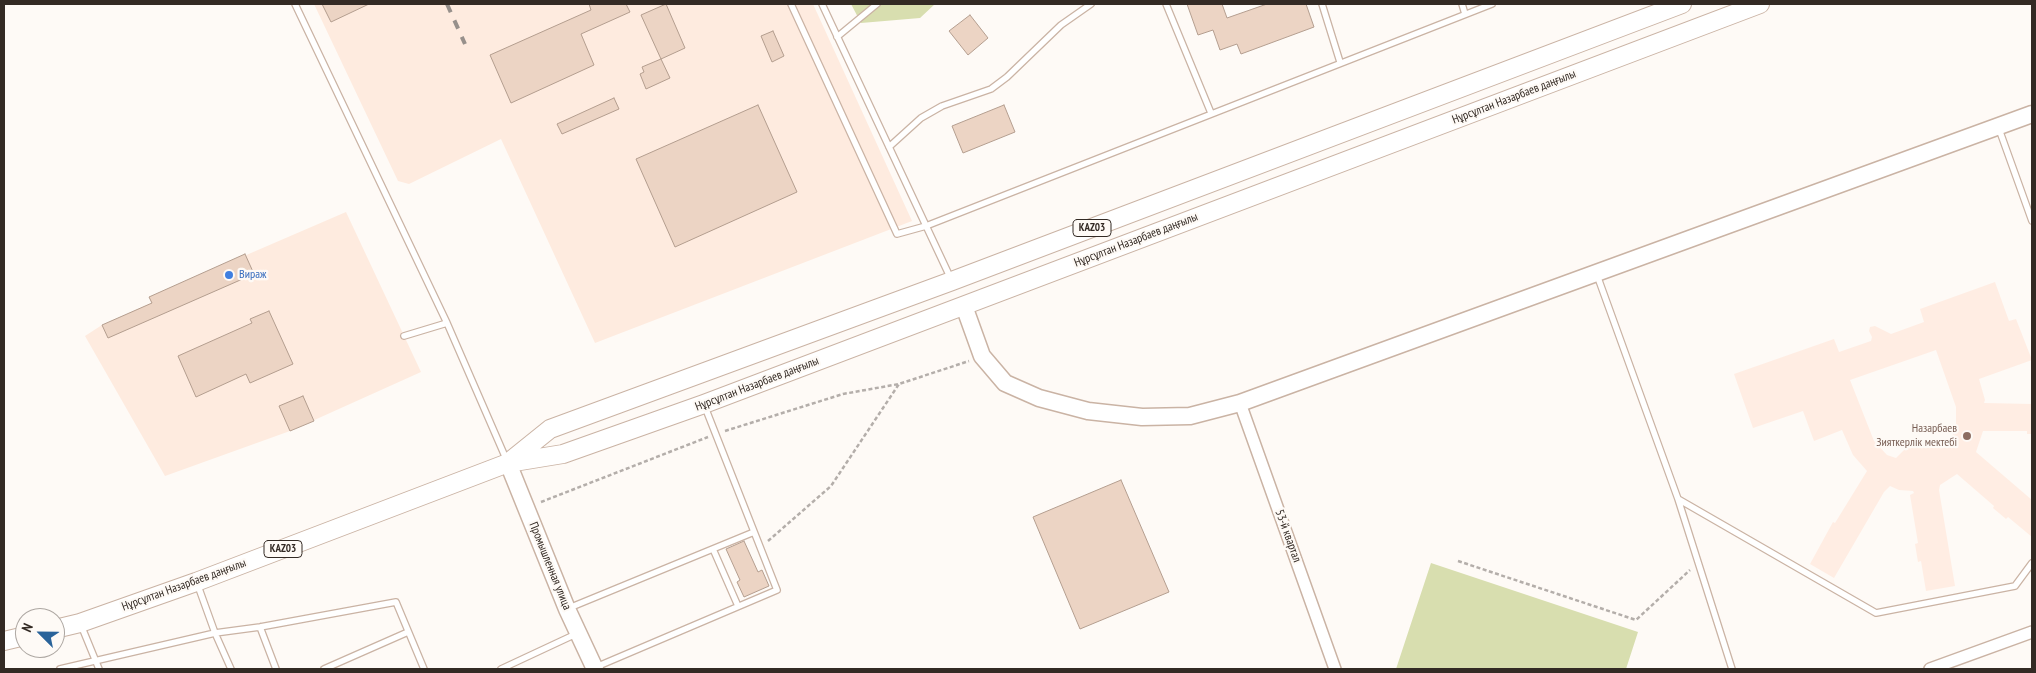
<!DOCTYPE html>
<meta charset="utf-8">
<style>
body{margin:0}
#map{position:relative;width:2036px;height:673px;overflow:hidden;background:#fefaf6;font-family:"PT Sans Narrow",sans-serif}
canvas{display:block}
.frame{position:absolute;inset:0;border:5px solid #332a24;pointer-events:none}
.north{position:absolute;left:15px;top:608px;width:50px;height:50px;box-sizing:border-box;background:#fefaf6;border:1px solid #ada7a2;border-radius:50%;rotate:293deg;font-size:14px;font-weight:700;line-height:20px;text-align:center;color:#332a24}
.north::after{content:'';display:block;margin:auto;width:18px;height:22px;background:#29639a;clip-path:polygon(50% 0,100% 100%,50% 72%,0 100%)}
</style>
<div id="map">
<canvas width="2036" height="673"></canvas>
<div class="frame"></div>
<div class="north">N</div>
</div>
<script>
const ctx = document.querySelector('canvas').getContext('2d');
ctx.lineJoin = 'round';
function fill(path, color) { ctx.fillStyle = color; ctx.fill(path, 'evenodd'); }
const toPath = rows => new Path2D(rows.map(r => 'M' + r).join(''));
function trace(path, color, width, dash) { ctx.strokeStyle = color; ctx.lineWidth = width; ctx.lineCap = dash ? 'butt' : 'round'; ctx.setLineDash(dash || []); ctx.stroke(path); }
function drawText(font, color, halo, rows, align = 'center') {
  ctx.font = font + ' "PT Sans Narrow",sans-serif'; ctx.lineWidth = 4.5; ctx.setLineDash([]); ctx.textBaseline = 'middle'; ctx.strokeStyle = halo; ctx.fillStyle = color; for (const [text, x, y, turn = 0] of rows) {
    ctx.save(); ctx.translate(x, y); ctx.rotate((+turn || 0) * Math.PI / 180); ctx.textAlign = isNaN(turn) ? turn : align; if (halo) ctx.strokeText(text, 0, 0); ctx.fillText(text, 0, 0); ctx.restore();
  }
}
fill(toPath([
 [314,4,813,4,912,221,595,343,501,139,409,184,398,181],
 [346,212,421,372,290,431,165,476,85,336,102,325,151,303,149,297]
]), '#feebdf');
fill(toPath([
 [1995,282,2009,321,2016,319,2032,360,1979,379,1985,400,1984,403,2032,404,2032,434,2027,434,2027,431,1983,431,1976,452,2032,500,2032,537,2008,517,2006,519,1993,508,1994,506,1957,474,1940,485,1939,490,1955,586,1926,591,1921,561,1918,562,1915,544,1918,543,1910,495,1914,493,1913,491,1899,490,1890,486,1884,492,1834,578,1810,564,1833,522,1835,523,1867,471,1853,455,1842,430,1814,441,1803,411,1753,428,1734,374,1834,339,1839,352,1871,341,1872,337,1869,331,1870,327,1875,326,1891,334,1924,322,1920,309],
 [1936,350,1956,407,1956,426,1950,442,1934,439,1924,440,1904,450,1896,458,1887,455,1874,441,1850,380]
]), '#ffede3');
fill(toPath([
 [851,4,935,4,920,18,861,23],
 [1431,563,1638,632,1626,669,1396,669]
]), '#d8deaf');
const building = toPath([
 [322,4,369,4,331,22,322,4],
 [589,4,626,4,630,12,581,34,594,65,511,103,490,55,591,10,589,4],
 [666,4,685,48,661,59,641,15,666,4],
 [1187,4,1222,4,1227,18,1267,4,1306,4,1314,27,1241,54,1237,44,1220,50,1213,30,1198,35,1187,4],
 [970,15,988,38,968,55,949,31,970,15],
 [773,31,784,56,772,62,761,36,773,31],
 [661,59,670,78,646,89,640,74,644,72,642,67,661,59],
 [614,98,619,109,562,134,557,124,614,98],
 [758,105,797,192,675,247,636,159,758,105],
 [1004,105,1015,132,963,153,952,126,1004,105],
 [245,254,254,274,108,338,102,325,152,303,149,297,245,254],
 [269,311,293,364,250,383,246,374,196,397,178,356,252,323,250,319,269,311],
 [303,396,314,421,290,431,279,406,303,396],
 [1121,480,1169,592,1080,629,1033,517,1121,480],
 [744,541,758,572,762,570,769,586,744,597,737,582,740,580,726,549,744,541]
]);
fill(building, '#ecd4c4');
trace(building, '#b49e8f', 1);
const lane = toPath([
 [295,4,447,323,507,461],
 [791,4,897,234,926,226,1492,4],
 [822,4,951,279],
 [1166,4,1211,113],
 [1322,4,1340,62],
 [1462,4,1465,14],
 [837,37,877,4],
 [1999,129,2032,221],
 [889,147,921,118,942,106,991,89,1007,77,1061,25,1091,4],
 [1597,275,1678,499,1876,613,2015,586,2032,563],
 [404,336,447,323],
 [1678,499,1732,669],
 [713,549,738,606],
 [197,583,215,633,231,669],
 [569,608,754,532],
 [81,625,99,669],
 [260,627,276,669],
 [596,667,777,590,705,407],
 [60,669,215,633,260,627,396,602,424,669],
 [324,669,408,632],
 [501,669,576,634]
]);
const street = toPath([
 [1240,403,1335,669],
 [1930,669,2032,632]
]);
const secondary = toPath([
 [964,306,982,356,1005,383,1039,398,1088,411,1142,417,1190,416,1240,403,2032,114],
 [508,463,567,609,595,669]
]);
const primary = toPath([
 [509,462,550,429,952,281,1682,4],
 [55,629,80,623,196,582,508,463,563,454,704,404,1760,4],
 [4,641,25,636]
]);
trace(lane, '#cab3a4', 8);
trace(street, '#cab3a4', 14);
trace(secondary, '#cab3a4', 19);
trace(primary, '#cab3a4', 20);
trace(toPath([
 [725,431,843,394,899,384,969,361],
 [541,502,708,437],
 [768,541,831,486,899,384],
 [1458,561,1636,620,1690,570]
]), '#b4aeaa', 2.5, [4, 2.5]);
trace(lane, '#fff', 5.5);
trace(street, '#fff', 11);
trace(secondary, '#fff', 16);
trace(primary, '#fff', 18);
trace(toPath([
 [447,4,465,44]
]), '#97908b', 4, [9, 9]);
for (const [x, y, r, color] of [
 [229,275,5,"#3f7fe0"],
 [1967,436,5,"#8d6e63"]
]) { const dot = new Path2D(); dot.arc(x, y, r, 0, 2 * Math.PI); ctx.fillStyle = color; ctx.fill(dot); trace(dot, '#fefaf6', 2); }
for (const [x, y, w] of [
 [1092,228,38],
 [283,549,38]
]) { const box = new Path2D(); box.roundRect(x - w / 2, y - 8.5, w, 17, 4); ctx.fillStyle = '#fefaf6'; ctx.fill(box); trace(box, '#332a24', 1); }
drawText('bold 11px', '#332a24', null, [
 ["KАZ03",1092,228],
 ["KАZ03",283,549]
]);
drawText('12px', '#332a24', '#fefaf6', [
 ["Нұрсұлтан Назарбаев даңғылы",1514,97,-21],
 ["Нұрсұлтан Назарбаев даңғылы",1136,240,-21],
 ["Нұрсұлтан Назарбаев даңғылы",757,384,-21],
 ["53-й квартал",1288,536,70],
 ["Промышленная улица",550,566,68],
 ["Нұрсұлтан Назарбаев даңғылы",184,585,-20]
]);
drawText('12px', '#366cbe', '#fefaf6', [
 ["Вираж",239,275]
], 'left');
drawText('12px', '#785e54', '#fefaf6', [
 ["Назарбаев",1957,429],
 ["Зияткерлік мектебі",1957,443]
], 'right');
</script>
